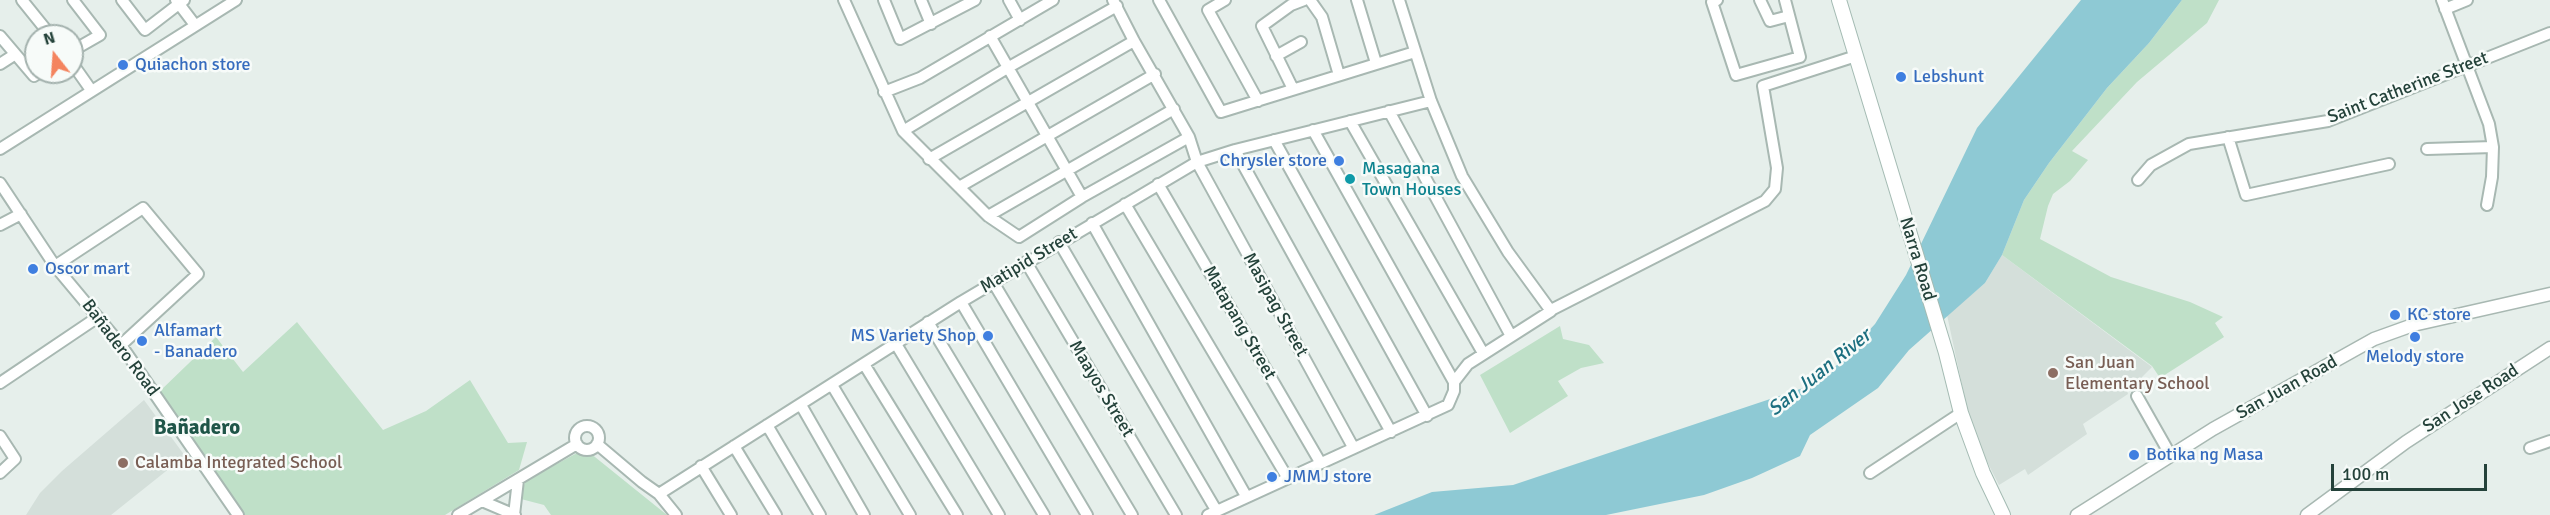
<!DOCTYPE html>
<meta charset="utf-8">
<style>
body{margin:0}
#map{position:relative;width:2550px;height:515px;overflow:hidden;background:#e6efeb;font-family:Signika,sans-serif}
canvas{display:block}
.north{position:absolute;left:24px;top:24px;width:60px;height:60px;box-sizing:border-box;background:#f7fbf9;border:2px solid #a3b1ad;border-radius:50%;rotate:343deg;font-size:16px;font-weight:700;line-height:24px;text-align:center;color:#24423a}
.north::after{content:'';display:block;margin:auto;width:21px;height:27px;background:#f4845f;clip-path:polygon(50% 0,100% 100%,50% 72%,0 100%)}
.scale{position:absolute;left:2331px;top:464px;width:156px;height:27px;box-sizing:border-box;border:3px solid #24423a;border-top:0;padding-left:8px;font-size:18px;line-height:21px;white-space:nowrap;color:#24423a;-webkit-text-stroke:4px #f7fbf9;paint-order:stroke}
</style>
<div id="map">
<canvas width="2550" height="515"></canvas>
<div class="north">N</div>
<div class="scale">100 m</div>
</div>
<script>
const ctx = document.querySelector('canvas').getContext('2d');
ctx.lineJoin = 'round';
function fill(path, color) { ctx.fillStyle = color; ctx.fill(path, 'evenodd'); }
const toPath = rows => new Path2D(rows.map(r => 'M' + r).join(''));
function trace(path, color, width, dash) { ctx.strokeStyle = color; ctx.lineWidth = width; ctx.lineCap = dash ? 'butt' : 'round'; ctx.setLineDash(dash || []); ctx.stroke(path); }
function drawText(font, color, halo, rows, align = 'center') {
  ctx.font = font + ' Signika,sans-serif'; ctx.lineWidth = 5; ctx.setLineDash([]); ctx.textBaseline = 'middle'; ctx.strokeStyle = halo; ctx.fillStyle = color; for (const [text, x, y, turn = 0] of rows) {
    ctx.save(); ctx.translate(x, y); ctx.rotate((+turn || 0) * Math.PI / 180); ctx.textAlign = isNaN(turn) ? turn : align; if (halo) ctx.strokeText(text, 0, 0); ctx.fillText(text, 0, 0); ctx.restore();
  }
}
fill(toPath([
 [2002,255,2152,367,2140,379,2125,384,2128,394,2083,424,2087,434,2028,475,2025,469,1999,485,1972,432,1947,315,1985,283],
 [144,400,185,456,111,515,26,515,40,493,62,471]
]), '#d4dfda');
fill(toPath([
 [2182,0,2219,0,2207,23,2137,82,2072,151,2088,160,2070,181,2053,194,2048,206,2040,239,2111,277,2190,302,2223,317,2215,323,2224,337,2160,378,2152,366,2002,255,2024,200,2049,163,2107,88,2149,43],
 [297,322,383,430,426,411,470,380,508,443,527,442,519,470,445,515,241,515,159,392,216,337,243,372],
 [1560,326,1563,339,1589,345,1604,363,1581,368,1558,381,1568,396,1510,433,1480,375],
 [577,453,590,453,667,515,551,515,544,505,521,499,525,481]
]), '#bfe0c8');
fill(toPath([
 [2081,0,2182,0,2149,43,2107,88,2049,163,2024,200,2002,255,1985,283,1909,350,1878,388,1810,435,1800,456,1752,478,1704,495,1606,515,1374,515,1432,492,1513,485,1821,382,1875,324,1906,275,1977,128]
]), '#8ec9d4');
const minor = toPath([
 [22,0,51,36],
 [122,0,145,30,184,0],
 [176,0,195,25],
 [844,0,903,131,988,216,1019,237,1082,197,1189,137],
 [884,0,900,39,975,0],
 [921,0,931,24],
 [1009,0,1020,20],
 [1113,0,1134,41,1189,137,1197,162,1353,447],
 [1159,0,1221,112,1415,52],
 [1225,0,1208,10,1258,101],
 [1310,0,1322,17,1339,75],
 [1357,0,1376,63],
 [1717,0,1712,2,1736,75,1800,57,1785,0],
 [1760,0,1770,21,1789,16],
 [2445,9,2467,0],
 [0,36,34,76,40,72],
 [990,36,1082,197],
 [72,51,100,35,73,0],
 [1276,56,1301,42],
 [72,63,91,90],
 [0,64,14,55],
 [1293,89,1262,26,1291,5,1304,0],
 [884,92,920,78,1053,0],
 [1389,111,1511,336],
 [1350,121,1483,353],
 [1313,130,1454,382],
 [903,131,1009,67,1117,6],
 [2228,137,2246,195,2389,164],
 [1274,140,1427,416],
 [0,149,236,0],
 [2427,149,2493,147,2489,124,2442,0],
 [1235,150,1391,432],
 [929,159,1134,41],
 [2138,180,2151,165,2189,144,2328,121,2550,33],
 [0,183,55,266,121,345,238,515],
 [1158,184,1320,462],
 [959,187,1155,74],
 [1125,204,1287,477],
 [2487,205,2492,177,2493,147],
 [988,216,1174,109],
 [1092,223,1246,496],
 [0,225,21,214],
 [1059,242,1216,510],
 [1026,262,1176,515],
 [55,266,143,208,198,274,121,345],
 [993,282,1132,515],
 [961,302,1087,515],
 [1553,309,1765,201,1775,189,1777,168,1763,86,1856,56],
 [928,322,1044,515],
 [896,344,999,515],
 [864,364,957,515],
 [0,383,98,317],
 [832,385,910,515],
 [2137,396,2171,456],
 [801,405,864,515],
 [767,425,820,515],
 '575 438a12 12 0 1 1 24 0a12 12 0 1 1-24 0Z',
 [0,436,15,459,0,473],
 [597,444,642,482,659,494,676,515],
 [734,446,776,515],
 [2530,448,2550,441],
 [701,466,731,515],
 [1870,473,1961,413],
 [659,494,961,302,1197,162,1235,150,1431,101],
 [482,501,515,515],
 [458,515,577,444],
 [514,515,518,480],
 [1208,515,1448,405,1454,391,1454,382,1468,364,1551,311,1508,252,1462,176,1431,101,1399,0]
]);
const tertiary = toPath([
 [2077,515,2213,429,2374,339,2413,325,2550,294],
 [2307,515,2406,442,2550,348]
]);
const secondary = toPath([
 [1839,0,1946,353,1961,413,1983,473,2003,515]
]);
trace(minor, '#a8b8b2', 14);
trace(tertiary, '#a8b8b2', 15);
trace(secondary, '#a4bbb3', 16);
trace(minor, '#fff', 10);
trace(tertiary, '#fff', 12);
trace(secondary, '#fff', 14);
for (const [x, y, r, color] of [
 [123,65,6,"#3f7fe0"],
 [1901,77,6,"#3f7fe0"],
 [1339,161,6,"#3f7fe0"],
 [1350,179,6,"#0f9aa8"],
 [33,269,6,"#3f7fe0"],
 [2395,315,6,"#3f7fe0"],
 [988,336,6,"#3f7fe0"],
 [2415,337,6,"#3f7fe0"],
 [142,341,6,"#3f7fe0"],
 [2053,373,6,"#8d6e63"],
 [2134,455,6,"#3f7fe0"],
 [123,463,6,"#8d6e63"],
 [1272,477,6,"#3f7fe0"]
]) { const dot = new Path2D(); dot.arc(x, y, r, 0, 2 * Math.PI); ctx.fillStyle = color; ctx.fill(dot); trace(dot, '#f7fbf9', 2); }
drawText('18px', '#366cbe', '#f7fbf9', [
 ["Quiachon store",135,65],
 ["Lebshunt",1913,77],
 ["Chrysler store",1327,161,"right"],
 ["Oscor mart",45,269],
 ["KC store",2407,315],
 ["Alfamart",154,331],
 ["- Banadero",154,352],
 ["MS Variety Shop",976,336,"right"],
 ["Melody store",2415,357,"center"],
 ["Botika ng Masa",2146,455],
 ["JMMJ store",1284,477]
], 'left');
drawText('18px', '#24423a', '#f7fbf9', [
 ["Saint Catherine Street",2408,88,-21],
 ["Narra Road",1917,259,73],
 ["Matipid Street",1029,261,-31],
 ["Masipag Street",1275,305,61],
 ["Matapang Street",1239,323,60],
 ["Bañadero Road",120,348,53],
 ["San Juan Road",2287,388,-29],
 ["Maayos Street",1101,389,59],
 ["San Jose Road",2471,399,-33]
]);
drawText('18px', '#0d838f', '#f7fbf9', [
 ["Masagana",1362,169],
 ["Town Houses",1362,190]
], 'left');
drawText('18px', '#785e54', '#f7fbf9', [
 ["San Juan",2065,363],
 ["Elementary School",2065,384],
 ["Calamba Integrated School",135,463]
], 'left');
drawText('italic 20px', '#1c6f80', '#f7fbf9', [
 ["San Juan River",1820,373,-39]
]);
drawText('bold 21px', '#1f5548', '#f7fbf9', [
 ["Bañadero",197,428]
]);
</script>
